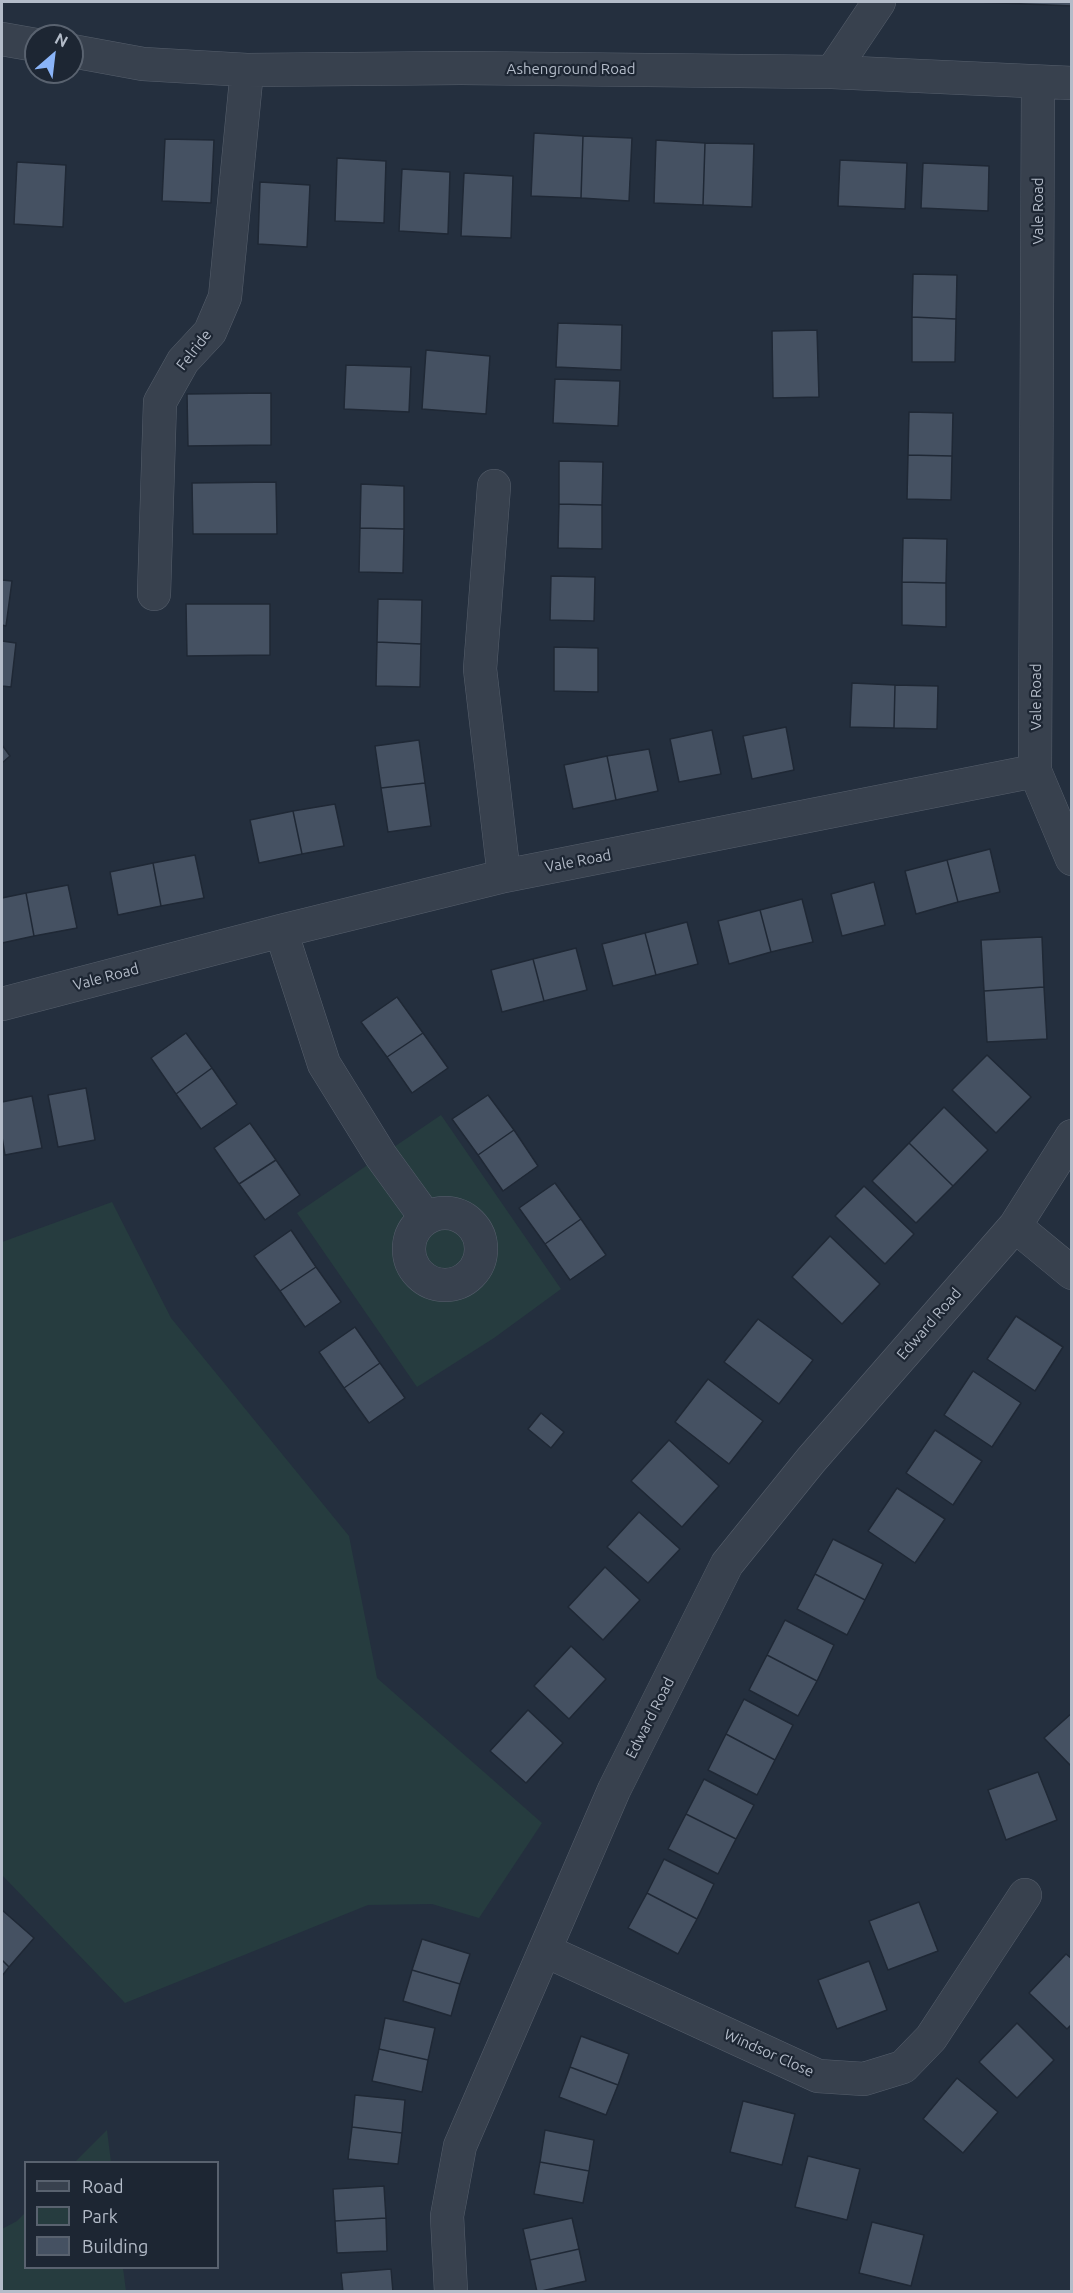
<!DOCTYPE html>
<style>
body{margin:0}
#map{position:relative;width:1073px;height:2293px;overflow:hidden;background:#242f3e;font-family:Ubuntu,sans-serif}
canvas{display:block}
.frame{position:absolute;inset:0;border:3px solid #b4bcc9;pointer-events:none}
.legend{position:absolute;left:24px;top:2161px;width:195px;height:108px;box-sizing:border-box;background:#1d2633;border:2px solid #59626f;margin:0;padding:8px 10px;list-style:none;font-size:18px;color:#b4bcc9}
.legend li{display:flex;align-items:center;gap:12px;height:30px}
.legend b{width:30px;border:2px solid #59626f}
.north{position:absolute;left:24px;top:24px;width:60px;height:60px;box-sizing:border-box;background:#1d2633;border:2px solid #59626f;border-radius:50%;rotate:28deg;font-size:16px;font-weight:700;line-height:24px;text-align:center;color:#b4bcc9}
.north::after{content:'';display:block;margin:auto;width:21px;height:27px;background:#8ab4f8;clip-path:polygon(50% 0,100% 100%,50% 72%,0 100%)}
</style>
<div id="map">
<canvas width="1073" height="2293"></canvas>
<div class="frame"></div>
<ul class="legend">
<li><b style="height:8px;background:#38414e"></b>Road</li>
<li><b style="height:16px;background:#263c3f"></b>Park</li>
<li><b style="height:16px;background:#455162"></b>Building</li>
</ul>
<div class="north">N</div>
</div>
<script>
const ctx = document.querySelector('canvas').getContext('2d');
ctx.lineJoin = 'round';
function fill(path, color) { ctx.fillStyle = color; ctx.fill(path, 'evenodd'); }
const toPath = rows => new Path2D(rows.map(r => 'M' + r).join(''));
function trace(path, color, width, dash) { ctx.strokeStyle = color; ctx.lineWidth = width; ctx.lineCap = dash ? 'butt' : 'round'; ctx.setLineDash(dash || []); ctx.stroke(path); }
function drawText(font, color, halo, rows, align = 'center') {
  ctx.font = font + ' Ubuntu,sans-serif'; ctx.lineWidth = 4.5; ctx.setLineDash([]); ctx.textBaseline = 'middle'; ctx.strokeStyle = halo; ctx.fillStyle = color; for (const [text, x, y, turn = 0] of rows) {
    ctx.save(); ctx.translate(x, y); ctx.rotate((+turn || 0) * Math.PI / 180); ctx.textAlign = isNaN(turn) ? turn : align; if (halo) ctx.strokeText(text, 0, 0); ctx.fillText(text, 0, 0); ctx.restore();
  }
}
fill(toPath([
 [441,1115,561,1289,494,1338,417,1387,297,1213],
 [112,1202,171,1318,349,1536,377,1678,542,1823,479,1918,432,1904,368,1905,125,2003,2,1875,2,1242],
 [107,2130,111,2162,75,2162],
 [25,2213,26,2268,123,2268,126,2291,2,2291,2,2229,17,2221]
]), '#263c3f');
const building = toPath([
 [978,2,1072,2,1072,6,978,2],
 [534,133,583,136,581,198,531,196,534,133],
 [583,136,632,138,629,201,581,198,583,136],
 [165,139,214,140,211,203,162,201,165,139],
 [656,140,705,143,703,205,654,203,656,140],
 [705,143,754,144,752,207,703,205,705,143],
 [337,158,386,161,384,223,335,221,337,158],
 [840,160,907,163,905,209,838,206,840,160],
 [17,162,66,165,63,227,14,224,17,162],
 [923,163,989,166,988,211,921,208,923,163],
 [402,169,450,172,448,234,399,231,402,169],
 [464,173,513,176,511,238,461,236,464,173],
 [260,182,310,185,307,247,258,244,260,182],
 [913,274,957,275,956,319,912,317,913,274],
 [912,317,956,319,955,362,912,362,912,317],
 [558,323,622,325,621,370,556,367,558,323],
 [817,330,819,397,773,398,772,331,817,330],
 [426,350,490,356,486,414,422,409,426,350],
 [346,365,411,367,409,412,344,409,346,365],
 [555,379,620,381,618,426,553,423,555,379],
 [271,393,271,445,188,446,187,394,271,393],
 [909,412,953,413,952,456,908,455,909,412],
 [908,455,952,456,951,500,907,499,908,455],
 [559,461,603,462,602,505,559,504,559,461],
 [276,482,277,534,193,534,192,483,276,482],
 [361,484,404,486,404,529,360,528,361,484],
 [559,504,602,505,602,549,558,548,559,504],
 [360,528,404,529,403,573,359,572,360,528],
 [903,538,947,539,946,583,902,582,903,538],
 [551,576,595,577,594,621,550,620,551,576],
 [2,580,12,581,6,626,2,625,2,580],
 [902,582,946,583,946,627,902,625,902,582],
 [378,599,422,600,421,644,377,642,378,599],
 [186,604,270,604,270,655,187,656,186,604],
 [2,641,16,643,11,687,2,686,2,641],
 [377,642,421,644,420,687,376,686,377,642],
 [554,647,598,648,598,692,554,691,554,647],
 [852,683,895,685,894,728,850,727,852,683],
 [895,685,938,686,937,729,894,728,895,685],
 [786,727,794,770,752,779,743,736,786,727],
 [712,730,721,774,679,782,670,739,712,730],
 [419,740,425,783,381,788,375,746,419,740],
 [2,745,10,756,2,763,2,745],
 [649,749,658,791,616,800,607,756,649,749],
 [607,756,616,800,573,809,564,765,607,756],
 [425,783,431,826,388,832,381,788,425,783],
 [335,804,344,846,302,854,293,811,335,804],
 [293,811,302,854,259,863,250,820,293,811],
 [990,849,1000,892,958,902,947,860,990,849],
 [195,855,204,898,161,906,153,863,195,855],
 [947,860,958,902,916,914,905,871,947,860],
 [153,863,161,906,118,915,110,872,153,863],
 [874,882,885,925,842,936,831,894,874,882],
 [68,885,77,928,34,936,26,893,68,885],
 [26,893,34,936,2,943,2,898,26,893],
 [802,899,813,942,771,952,760,910,802,899],
 [760,910,771,952,729,964,718,921,760,910],
 [687,922,698,964,656,975,645,933,687,922],
 [645,933,656,975,613,986,602,944,645,933],
 [1042,937,1044,987,984,991,981,940,1042,937],
 [576,948,587,990,544,1001,533,959,576,948],
 [533,959,544,1001,502,1012,491,970,533,959],
 [1044,987,1047,1039,987,1042,984,991,1044,987],
 [397,997,423,1033,387,1057,361,1022,397,997],
 [186,1033,212,1068,176,1094,151,1058,186,1033],
 [423,1033,448,1068,412,1093,387,1057,423,1033],
 [987,1055,1031,1097,996,1133,952,1090,987,1055],
 [212,1068,237,1104,201,1129,176,1094,212,1068],
 [86,1088,95,1140,58,1147,48,1095,86,1088],
 [488,1095,514,1130,478,1155,452,1119,488,1095],
 [32,1096,42,1148,5,1155,2,1137,2,1102,32,1096],
 [944,1107,988,1150,953,1186,909,1143,944,1107],
 [250,1123,276,1160,239,1184,214,1148,250,1123],
 [514,1130,538,1166,503,1191,478,1155,514,1130],
 [909,1143,953,1186,916,1223,872,1181,909,1143],
 [276,1160,300,1195,265,1220,239,1184,276,1160],
 [555,1183,581,1219,545,1244,519,1208,555,1183],
 [864,1186,914,1234,885,1264,835,1216,864,1186],
 [581,1219,606,1255,570,1280,545,1244,581,1219],
 [291,1230,316,1267,280,1291,254,1256,291,1230],
 [830,1236,880,1284,842,1324,792,1277,830,1236],
 [316,1267,341,1302,305,1327,280,1291,316,1267],
 [1016,1316,1063,1347,1035,1391,987,1359,1016,1316],
 [758,1319,813,1360,779,1404,724,1362,758,1319],
 [355,1327,380,1363,344,1388,319,1352,355,1327],
 [380,1363,405,1398,369,1423,344,1388,380,1363],
 [973,1371,1021,1403,992,1447,944,1415,973,1371],
 [708,1379,763,1421,729,1464,675,1422,708,1379],
 [541,1413,564,1432,551,1448,528,1429,541,1413],
 [935,1430,982,1461,953,1505,906,1473,935,1430],
 [669,1440,719,1486,682,1527,631,1481,669,1440],
 [897,1488,945,1519,915,1563,868,1531,897,1488],
 [639,1512,680,1549,648,1583,607,1547,639,1512],
 [833,1539,883,1564,865,1600,815,1574,833,1539],
 [605,1567,640,1600,603,1640,568,1607,605,1567],
 [815,1574,865,1600,847,1635,797,1609,815,1574],
 [785,1620,834,1645,817,1681,767,1655,785,1620],
 [571,1646,606,1679,569,1719,534,1686,571,1646],
 [767,1655,817,1681,798,1716,749,1690,767,1655],
 [744,1699,793,1725,775,1760,726,1734,744,1699],
 [528,1710,563,1743,526,1783,490,1751,528,1710],
 [1072,1713,1072,1767,1044,1738,1072,1713],
 [726,1734,775,1760,757,1795,708,1770,726,1734],
 [1038,1772,1057,1820,1006,1840,988,1790,1038,1772],
 [704,1779,754,1805,736,1839,686,1814,704,1779],
 [686,1814,736,1839,718,1874,668,1849,686,1814],
 [664,1859,714,1884,697,1919,647,1893,664,1859],
 [647,1893,697,1919,678,1954,628,1928,647,1893],
 [919,1902,938,1951,888,1970,869,1921,919,1902],
 [2,1910,34,1938,9,1967,2,1960,2,1910],
 [422,1939,470,1954,460,1984,412,1970,422,1939],
 [1066,1954,1072,1959,1072,2024,1067,2029,1029,1993,1066,1954],
 [2,1960,9,1967,2,1976,2,1960],
 [869,1961,887,2010,837,2029,818,1980,869,1961],
 [412,1970,460,1984,451,2016,403,2001,412,1970],
 [385,2018,435,2028,428,2060,379,2049,385,2018],
 [1017,2023,1054,2060,1017,2098,979,2062,1017,2023],
 [581,2036,629,2054,618,2085,570,2067,581,2036],
 [379,2049,428,2060,422,2092,372,2081,379,2049],
 [570,2067,618,2085,606,2115,559,2097,570,2067],
 [957,2078,998,2112,963,2153,923,2119,957,2078],
 [355,2095,405,2100,402,2133,352,2127,355,2095],
 [743,2101,795,2114,782,2165,730,2152,743,2101],
 [352,2127,402,2133,398,2164,348,2159,352,2127],
 [545,2130,594,2140,589,2171,540,2162,545,2130],
 [808,2156,860,2169,847,2220,795,2207,808,2156],
 [540,2162,589,2171,583,2203,534,2194,540,2162],
 [384,2186,386,2218,335,2221,333,2189,384,2186],
 [386,2218,387,2251,337,2253,335,2221,386,2218],
 [572,2218,579,2249,530,2260,523,2229,572,2218],
 [872,2222,924,2235,911,2286,859,2273,872,2222],
 [579,2249,586,2281,537,2292,530,2260,579,2249],
 [391,2269,393,2292,343,2292,341,2273,391,2269]
]);
fill(building, '#455162');
trace(building, '#1f2835', 1.5);
const street = toPath([
 [2,39,36,45],
 [72,51,143,64,247,70,461,68,832,72,1072,83],
 [832,72,879,2],
 [494,486,480,669,504,876],
 [154,594,160,402,183,361,210,332,225,297,247,70],
 [1035,771,1072,859],
 [281,931,324,1064,381,1156,426,1218],
 [2,1004,281,931,504,876,1035,771,1038,82],
 '409 1249a36 36 0 1 1 72 0a36 36 0 1 1-72 0Z',
 [1015,1226,1072,1273],
 [546,1951,818,2076,864,2079,903,2067,931,2038,1025,1895],
 [451,2292,447,2216,460,2146,614,1790,727,1564,811,1460,1015,1226,1072,1136]
]);
trace(street, '#565f6c', 34);
trace(street, '#38414e', 33);
drawText('15px', '#b4bcc9', '#1d2633', [
 ["Ashenground Road",571,69],
 ["Vale Road",1038,211,-90],
 ["Felride",194,350,-52],
 ["Vale Road",1036,697,-90],
 ["Vale Road",578,861,-11],
 ["Vale Road",106,977,-15],
 ["Edward Road",929,1324,-49],
 ["Edward Road",650,1718,-63],
 ["Windsor Close",769,2053,24]
]);
</script>
